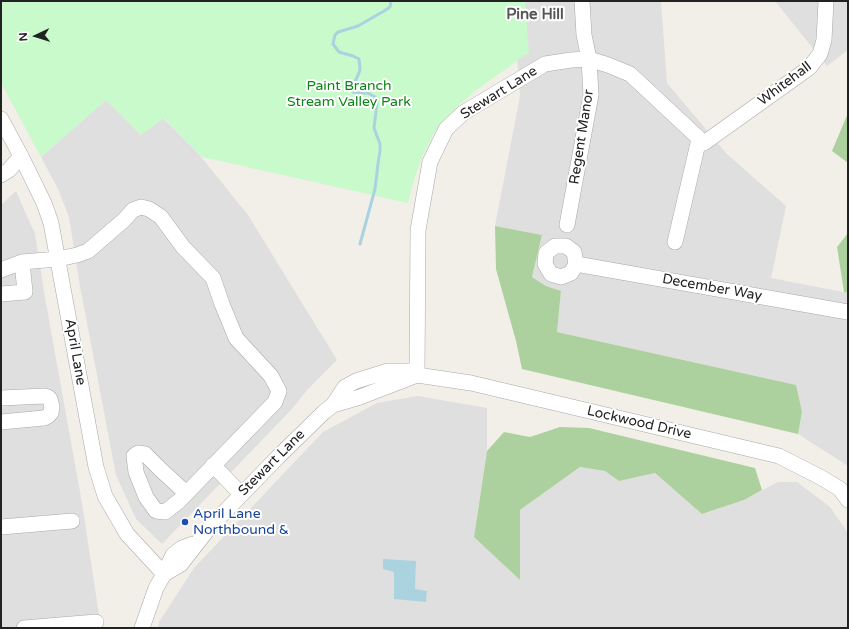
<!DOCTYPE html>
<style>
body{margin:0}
#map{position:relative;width:849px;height:629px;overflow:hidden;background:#f2efe9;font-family:"Varela Round",sans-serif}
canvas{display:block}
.frame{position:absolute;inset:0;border:2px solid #222;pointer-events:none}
.north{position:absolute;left:16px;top:16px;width:40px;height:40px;-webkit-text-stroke:3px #fff;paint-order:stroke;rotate:266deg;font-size:11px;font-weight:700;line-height:16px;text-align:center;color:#222}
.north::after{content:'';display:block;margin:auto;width:14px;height:18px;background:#222;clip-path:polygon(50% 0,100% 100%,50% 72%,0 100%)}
</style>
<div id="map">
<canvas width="849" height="629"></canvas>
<div class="frame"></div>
<div class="north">N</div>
</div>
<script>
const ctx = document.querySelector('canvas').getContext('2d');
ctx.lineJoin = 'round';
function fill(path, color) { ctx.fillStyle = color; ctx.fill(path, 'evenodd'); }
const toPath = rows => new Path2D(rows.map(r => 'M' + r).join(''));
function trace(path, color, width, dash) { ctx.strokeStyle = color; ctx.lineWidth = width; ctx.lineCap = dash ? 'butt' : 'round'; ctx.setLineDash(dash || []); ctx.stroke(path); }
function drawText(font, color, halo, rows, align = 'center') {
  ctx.font = font + ' "Varela Round",sans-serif'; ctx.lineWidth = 4; ctx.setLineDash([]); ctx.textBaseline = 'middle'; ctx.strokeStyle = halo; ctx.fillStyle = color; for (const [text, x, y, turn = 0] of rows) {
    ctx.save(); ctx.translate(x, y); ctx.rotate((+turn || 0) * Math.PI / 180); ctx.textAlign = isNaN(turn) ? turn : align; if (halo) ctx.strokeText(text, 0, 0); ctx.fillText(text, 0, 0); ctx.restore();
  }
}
fill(toPath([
 [513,1,661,1,667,83,727,154,786,206,771,278,848,293,848,466,798,434,802,412,795,385,557,332,561,291,546,286,532,277,542,235,495,226,520,96],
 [775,1,848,1,848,50,827,66],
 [106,100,141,135,163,118,198,153,248,215,337,360,308,389,291,410,162,544,136,519,116,475,80,286,69,217,58,189,41,157],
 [16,191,35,234,45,298,82,503,101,628,1,628,1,205],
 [418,396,487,408,487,451,474,536,520,580,520,510,580,467,605,471,619,481,655,473,703,514,744,500,778,482,797,482,830,507,848,533,848,628,158,628,159,622,194,568,323,432,377,403]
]), '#e0dfdf');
fill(toPath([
 [848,113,848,163,832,151],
 [495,226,542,235,532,277,546,286,561,291,557,332,796,385,802,412,798,434,522,369,516,341,496,269],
 [848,233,848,293,844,292,837,247],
 [560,427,589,428,755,468,762,490,744,500,702,514,655,473,619,481,605,471,580,467,520,510,520,580,474,537,487,451,504,432,530,437]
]), '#add19e');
fill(toPath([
 [1,1,525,1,529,53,516,60,517,61,475,91,457,107,442,122,435,131,422,157,413,183,408,203,202,157,164,118,141,135,106,100,41,157,1,83]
]), '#c8facc');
fill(toPath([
 [383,559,416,561,415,589,427,591,426,602,394,599,394,572,383,569]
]), '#aad3df');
trace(toPath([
 [360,244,375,189,378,164,380,151,380,144,374,128,377,103,375,97,368,93,355,93,351,90,359,73,360,69,359,59,353,56,339,52,333,44,335,35,338,32,358,26,384,11,390,7,391,1]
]), '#aad3df', 3);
const minor = toPath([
 [1,119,21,156,44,203,51,223,96,467,105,496,127,534,164,574],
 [1,175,9,170,21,156],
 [567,225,591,95,589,59,584,35,582,1],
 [675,242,699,139],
 [555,246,566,246,574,252,576,264,571,273,561,277,551,274,545,264,546,253,555,246],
 [576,264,848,312],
 [1,270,22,262,58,259,77,255,88,251,124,220,133,210,141,207,149,209,161,217,183,247,213,278,222,304,236,338,271,376,279,391,275,402,179,501,165,512,156,511,146,497,136,472,134,456,138,453,145,454,160,469,186,493],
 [1,294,25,292,22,262],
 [417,375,418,230,430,162,446,129,463,113,545,64,571,60,589,59,608,65,630,74,704,143,809,68,820,54,824,40,826,1],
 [1,398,45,396,48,397,50,399,52,407,51,413,48,416,44,418,1,422],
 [333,405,360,397,417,375],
 [213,465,241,494],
 [1,527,72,521],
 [164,574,181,564,209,528,278,457,324,412,333,405,345,387,356,381,388,371,409,371,417,375,471,383,779,456,822,478,840,489,848,500],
 [24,628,96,622],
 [142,628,156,588,164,574,173,555,182,548,193,544]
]);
trace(minor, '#a9a9a9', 16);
trace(minor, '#fff', 15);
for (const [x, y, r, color] of [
 [185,522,4,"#1a4fb4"]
]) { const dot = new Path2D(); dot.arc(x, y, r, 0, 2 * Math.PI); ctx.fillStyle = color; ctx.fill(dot); trace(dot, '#fff', 1.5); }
drawText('14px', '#222', '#fff', [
 ["Whitehall",785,84,-37],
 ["Stewart Lane",499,93,-32],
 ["Regent Manor",582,137,-81],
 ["December Way",712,288,10],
 ["April Lane",75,352,80],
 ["Lockwood Drive",639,423,13],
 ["Stewart Lane",272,463,-45]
]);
drawText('14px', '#0c8416', '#fff', [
 ["Paint Branch",349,86],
 ["Stream Valley Park",349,102]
]);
drawText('14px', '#164399', '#fff', [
 ["April Lane",193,514],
 ["Northbound &",193,530]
], 'left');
drawText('bold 15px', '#555', '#fff', [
 ["Pine Hill",535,15]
]);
</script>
